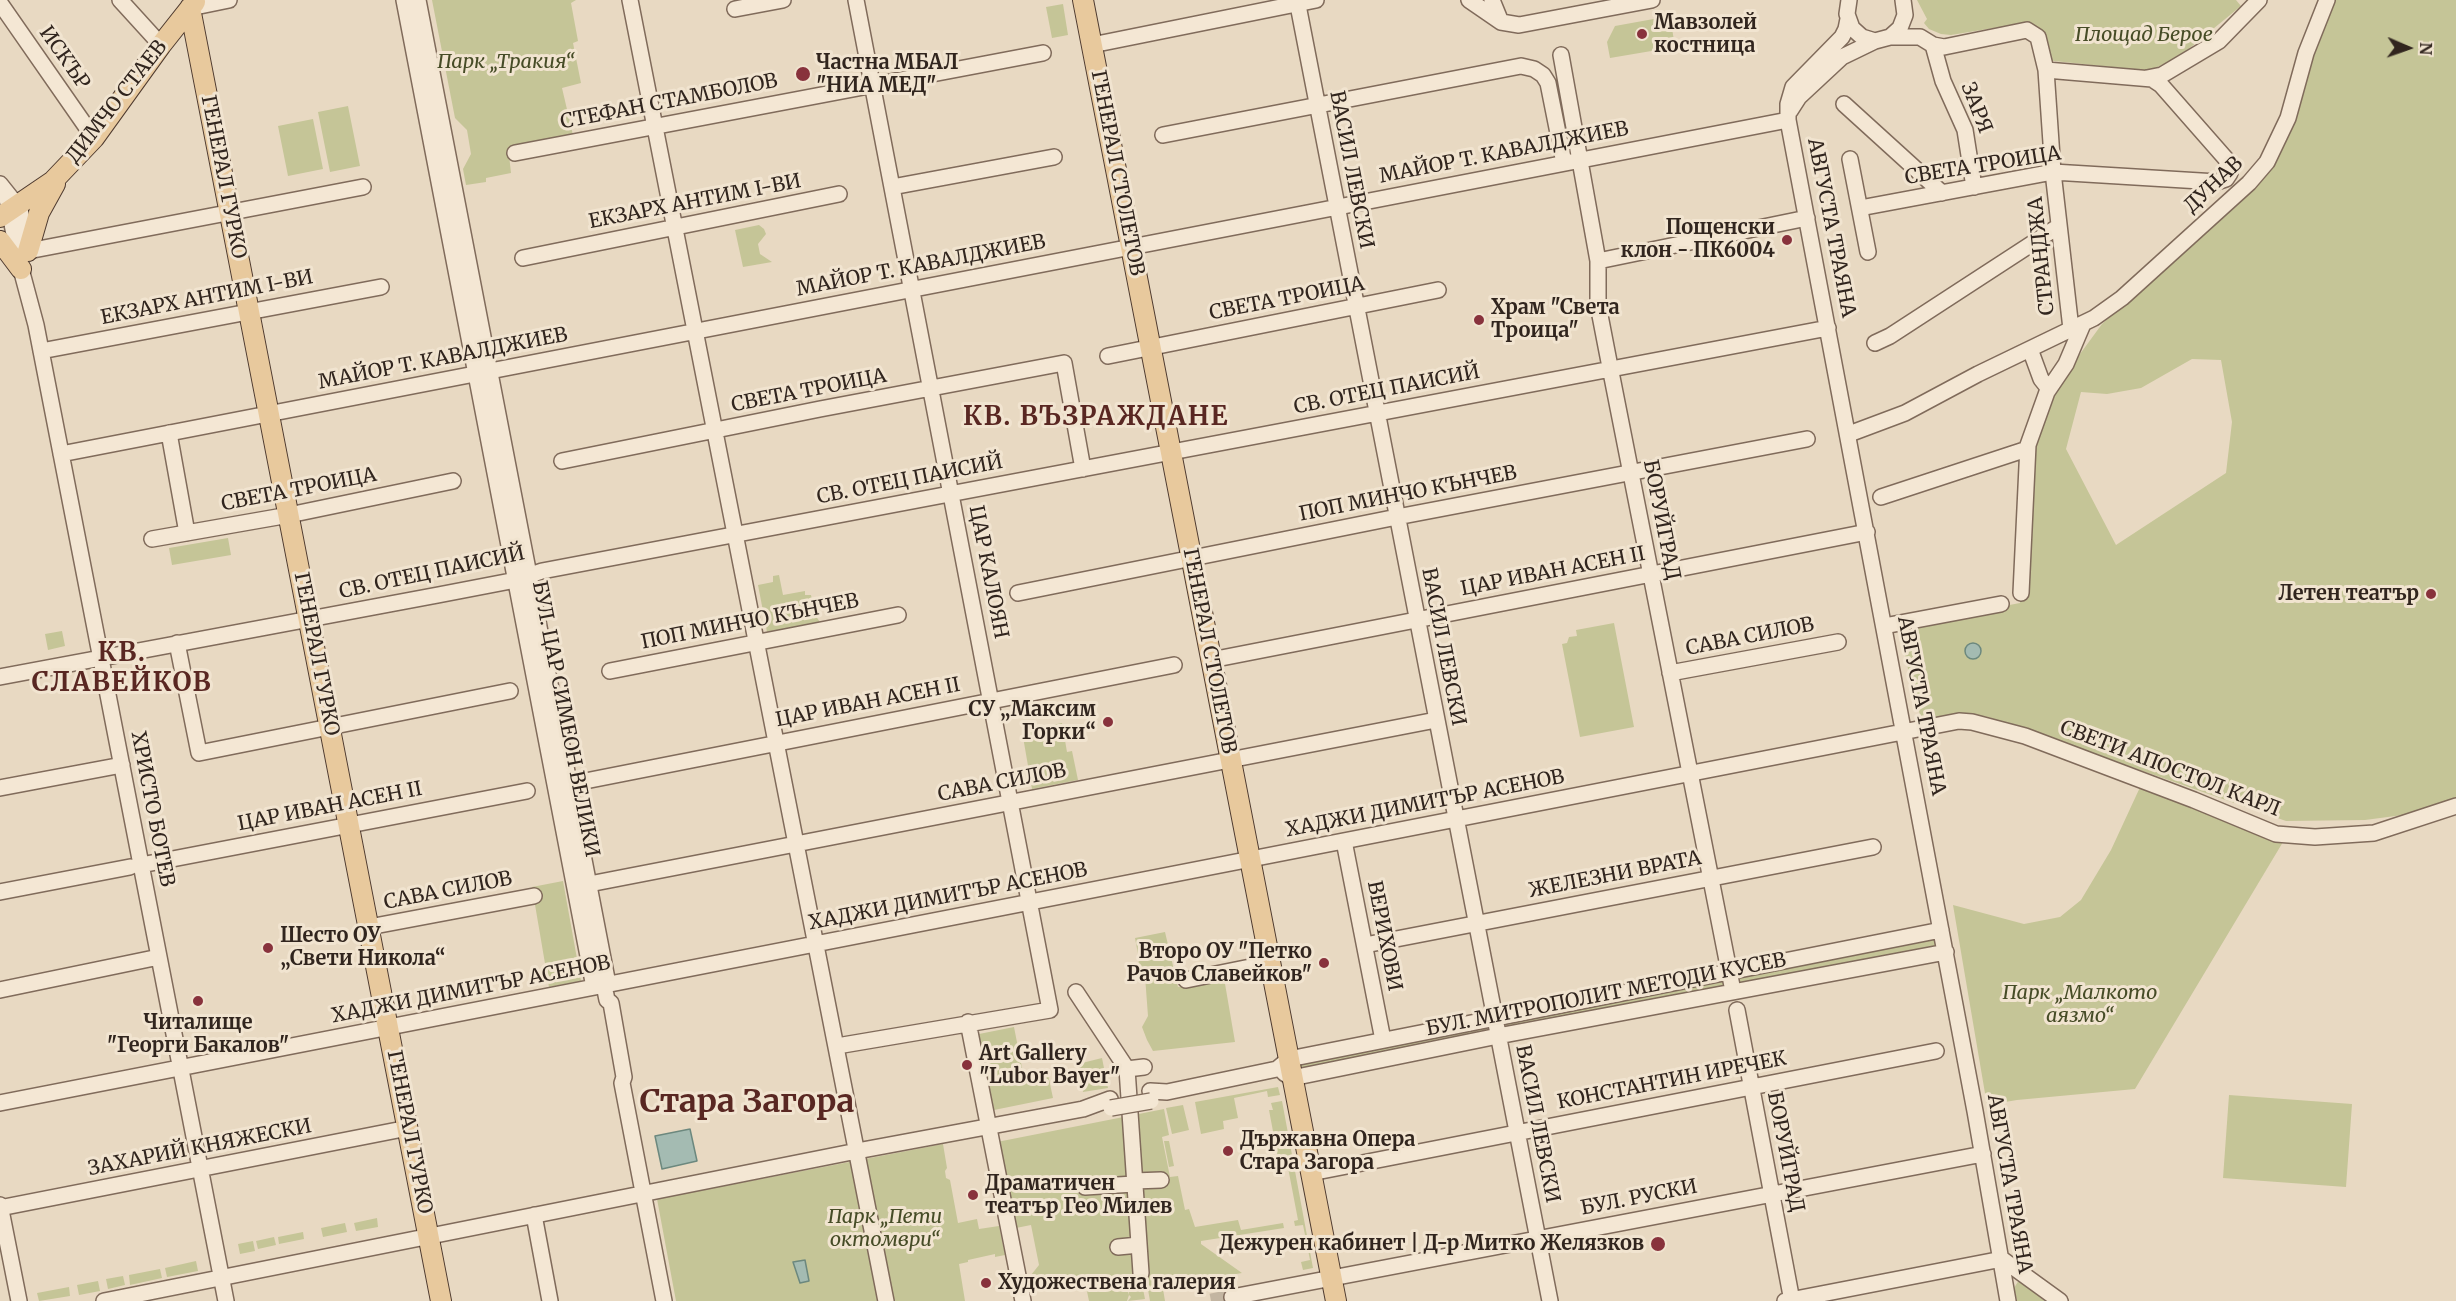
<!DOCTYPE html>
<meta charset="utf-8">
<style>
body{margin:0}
#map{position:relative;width:2456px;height:1301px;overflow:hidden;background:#e8d9c2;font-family:Merriweather,serif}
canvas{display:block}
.north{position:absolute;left:2378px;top:18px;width:60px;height:60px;-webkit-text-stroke:4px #f1e4d0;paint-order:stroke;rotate:92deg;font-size:16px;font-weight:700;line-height:24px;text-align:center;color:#31251e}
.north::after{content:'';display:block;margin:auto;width:21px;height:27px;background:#31251e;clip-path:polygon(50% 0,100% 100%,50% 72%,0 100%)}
</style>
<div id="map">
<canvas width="2456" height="1301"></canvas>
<div class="north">N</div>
</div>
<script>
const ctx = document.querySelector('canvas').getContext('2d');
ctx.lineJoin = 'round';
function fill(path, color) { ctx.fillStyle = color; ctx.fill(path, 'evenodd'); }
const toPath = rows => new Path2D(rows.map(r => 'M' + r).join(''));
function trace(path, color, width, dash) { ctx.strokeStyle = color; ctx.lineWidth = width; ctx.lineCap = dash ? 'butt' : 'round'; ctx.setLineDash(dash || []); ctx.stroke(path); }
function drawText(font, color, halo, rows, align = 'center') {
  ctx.font = font + ' Merriweather,serif'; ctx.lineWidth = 6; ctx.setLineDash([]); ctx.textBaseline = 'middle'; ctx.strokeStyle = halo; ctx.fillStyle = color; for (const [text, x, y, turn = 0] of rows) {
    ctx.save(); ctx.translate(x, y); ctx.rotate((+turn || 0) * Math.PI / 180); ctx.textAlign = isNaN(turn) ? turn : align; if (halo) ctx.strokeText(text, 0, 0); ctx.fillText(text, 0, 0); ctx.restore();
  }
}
fill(toPath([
 [432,0,576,0,571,3,578,41,573,43,581,83,562,88,573,135,511,146,512,154,509,155,511,173,486,178,486,182,466,185,463,169,471,154,467,130,455,118],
 [1917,0,2236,0,2241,6,2180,56,2149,71,2045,60,2028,24,2024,23,1951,35,1941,34,1929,29,1924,23,1927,19],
 [2331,0,2456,0,2456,808,2365,820,2286,821,1988,717,1961,713,1921,719,1915,696,1916,691,1911,683,1899,626,2020,603,2032,449,2058,384,2102,324,2253,183],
 [2192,359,2221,360,2232,422,2226,473,2116,545,2066,449,2081,392,2107,394,2141,388],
 [1063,4,1068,35,1052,38,1046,7],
 [1670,16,1675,47,1610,58,1607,42,1615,26],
 [348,106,360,166,330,172,318,112],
 [313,119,323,169,288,176,278,126],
 [759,225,764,229,766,234,758,244,760,254,772,262,743,267,735,230],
 [228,538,231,555,172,565,169,548],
 [779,575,783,595,805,591,805,595,811,595,815,615,820,622,767,632,758,585,773,582,773,576],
 [1614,623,1634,727,1580,737,1562,644,1567,643,1569,637,1577,636,1576,630],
 [62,631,65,646,48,650,45,634],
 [1062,723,1067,752,1072,751,1078,780,1032,789,1022,731],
 [2142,783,2283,842,2135,1089,2017,1100,1987,1105,1953,905,2024,924,2060,917,2081,900,2111,850],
 [563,881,581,981,549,987,532,887],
 [1941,930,1946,952,1292,1078,1289,1059],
 [1165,932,1178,987,1224,978,1235,1042,1153,1051,1147,1040,1142,1027,1148,1016,1145,976,1138,968,1139,959,1135,938],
 [1014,1027,1023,1073,1047,1070,1053,1098,994,1110,979,1034],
 [1102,1058,1108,1088,1083,1092,1078,1064],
 [1278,1087,1280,1095,1268,1097,1267,1091,1234,1098,1238,1118,1223,1121,1224,1129,1201,1134,1195,1102],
 [2229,1095,2352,1104,2346,1187,2223,1178],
 [1282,1101,1313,1268,1303,1270,1301,1262,1310,1260,1303,1225,1295,1226,1294,1221,1298,1220,1286,1157,1278,1158,1269,1110,1273,1110,1271,1103],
 [1284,1131,1287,1147,1279,1149,1276,1132],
 [1183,1105,1189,1130,1172,1134,1166,1108],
 [1164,1109,1169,1135,1162,1137,1170,1177,1178,1176,1185,1210,1189,1209,1195,1227,1238,1220,1241,1230,1283,1223,1284,1228,1201,1241,1201,1244,1242,1273,1189,1282,1189,1284,1163,1289,1165,1301,1150,1301,1147,1284,1127,1288,1129,1295,1129,1291,1143,1289,1145,1299,1128,1301,1131,1297,1129,1295,1127,1301,1089,1301,1084,1277,1024,1290,1023,1285,1039,1265,1031,1225,1016,1228,997,1142],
 [1169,1141,1174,1166,1169,1167,1164,1141],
 [943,1144,947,1168,945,1171,946,1178,950,1180,958,1223,977,1219,979,1229,999,1226,1005,1255,995,1257,995,1254,968,1260,968,1262,959,1264,965,1301,676,1301,657,1199],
 [377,1218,378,1227,356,1231,354,1223],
 [345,1223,347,1232,323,1237,321,1228],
 [303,1232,304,1239,279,1244,278,1237],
 [274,1237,276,1245,258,1249,256,1241],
 [253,1241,255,1251,240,1254,238,1244],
 [196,1261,198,1271,167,1277,165,1268],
 [160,1269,162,1278,130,1285,129,1275],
 [123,1276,125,1285,108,1289,106,1279],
 [2019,1280,2045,1301,2017,1301,2014,1288],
 [98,1281,100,1291,79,1295,77,1285],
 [69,1287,70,1296,39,1301,37,1293]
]), '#c5c597');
const water = toPath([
 '1965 651a8 8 0 1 1 16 0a8 8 0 1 1-16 0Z',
 [690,1129,697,1161,662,1169,655,1136,690,1129],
 [805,1260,809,1281,800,1283,793,1262,805,1260]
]);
fill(water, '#a4bbb2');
trace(water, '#6c887e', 1.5);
trace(toPath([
 [1211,1301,1232,1297]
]), '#c3b5a1', 15, [15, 8]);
const minor = toPath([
 [120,0,161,45],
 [404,0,594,987],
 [418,0,608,984],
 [630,0,886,1301],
 [1297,0,1550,1301],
 [1469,0,1501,22,1519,25,1652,0],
 [1492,0,1501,22],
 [1849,0,1847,14,1852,28,1862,37,1875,41,1890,37,1900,28,1905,15,1903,0],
 [0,3,94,138],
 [190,8,229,0],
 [735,9,783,0],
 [1848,19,1846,29,1842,37,1793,87,1788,104,1788,120,1975,1111,2008,1301],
 [1092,45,1316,0],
 [1933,45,1943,81,1965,130,1974,187],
 [1561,55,1598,261,1598,305,1610,367,1733,991],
 [2046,70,2053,172,2071,329],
 [2147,78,2162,75,2219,41,2259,0],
 [1844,104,1942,193],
 [1790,111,1799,97,1842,57,1875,41],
 [1163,135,1521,66,1534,69,1543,75,1548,83,1564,163],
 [515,153,1043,53],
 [1850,159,1868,252],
 [0,184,20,209,28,248],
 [892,187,1054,157],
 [6,194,21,269,36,325,226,1301],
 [1860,208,2053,172,2217,182,2226,179,2230,173,2226,159,2161,85,2152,79,2046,70,2038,37,2027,30,1944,47,1933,45,1920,37,1890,37],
 [28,251,363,187],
 [523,258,839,194],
 [1598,261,1807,218],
 [1875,343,1890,336,2059,226],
 [2030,349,2041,379,2049,389],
 [41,351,381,287],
 [1108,356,1438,290],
 [169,433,187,533],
 [1849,434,1905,413,1978,374,2094,318,2122,298,2249,183,2267,162,2288,118,2306,53,2327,0],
 [61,454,1788,120],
 [562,461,820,409,1064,363,1083,469],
 [1881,497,2027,449],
 [152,539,289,515,453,481],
 [1018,593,1397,517,1807,439],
 [2021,593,2028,445,2047,392,2066,364,2083,324],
 [1884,626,2001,604],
 [177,643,199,753,510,691],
 [1211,660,1867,532],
 [610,671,898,615],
 [1670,673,1838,642],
 [0,677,438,595,516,580,542,571,1828,328],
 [570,784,1174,665],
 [0,788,122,765],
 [1344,841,1383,1040],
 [141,865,527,791],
 [579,886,1436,720],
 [0,892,130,867],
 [369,927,534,896],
 [1365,945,1873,847],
 [1186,980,1270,963],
 [604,985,607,1000,611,1003,624,1077,622,1083,664,1301],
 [0,990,159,957],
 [1076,992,1127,1069,1141,1273],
 [1737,1010,1792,1301],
 [968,1022,1023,1301],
 [837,1046,1050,1010,856,0],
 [1127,1069,1144,1067],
 [1284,1073,1292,1078,1498,1036,1946,952],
 [1150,1091,1167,1092,1277,1069,1289,1059,1941,930],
 [0,1103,1959,721,1972,722,2025,736,2194,800,2276,834,2315,837,2374,833,2456,806],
 [1311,1173,1936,1051],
 [1134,1181,1161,1180],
 [1085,1187,1134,1184],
 [0,1205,19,1301],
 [0,1208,408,1128],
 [534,1215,550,1301],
 [1118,1247,1139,1245],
 [2002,1259,2060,1301],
 [1232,1297,1983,1154],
 [104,1301,857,1151,1083,1109,1110,1099],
 [1785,1301,2002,1259]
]);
const major = toPath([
 [1083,0,1336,1301],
 [190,8,441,1301],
 [0,217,53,181,94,138,161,45,195,2],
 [0,241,21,269],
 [28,251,39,213,55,184]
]);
trace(minor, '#806b5b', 18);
trace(major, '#4e3a2f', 22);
trace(minor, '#f4e7d4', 15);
trace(major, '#e8c99d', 20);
const minorBridge = toPath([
 [1111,1108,1151,1101]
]);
trace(minorBridge, '#806b5b', 18, []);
trace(minorBridge, '#f4e7d4', 15);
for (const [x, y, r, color] of [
 [1642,34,6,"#88323c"],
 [803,74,8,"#88323c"],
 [1787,240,6,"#88323c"],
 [1479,320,6,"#88323c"],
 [2431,594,6,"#88323c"],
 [1108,722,6,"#88323c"],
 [268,948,6,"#88323c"],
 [1324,963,6,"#88323c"],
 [198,1001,6,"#88323c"],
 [967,1065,6,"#88323c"],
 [1228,1151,6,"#88323c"],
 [973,1195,6,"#88323c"],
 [1658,1244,8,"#88323c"],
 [986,1283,6,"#88323c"]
]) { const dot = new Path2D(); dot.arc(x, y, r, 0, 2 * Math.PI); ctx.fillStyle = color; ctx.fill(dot); trace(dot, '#f1e4d0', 2); }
drawText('bold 20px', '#31251e', '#f1e4d0', [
 ["Мавзолей",1654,23],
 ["костница",1654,46],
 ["Частна МБАЛ",816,63],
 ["\"НИА МЕД\"",816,86],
 ["Пощенски",1775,228,"right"],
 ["клон - ПК6004",1775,251,"right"],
 ["Храм \"Света",1491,308],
 ["Троица\"",1491,331],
 ["Летен театър",2419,594,"right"],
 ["СУ „Максим",1096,710,"right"],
 ["Горки“",1096,733,"right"],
 ["Шесто ОУ",280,936],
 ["„Свети Никола“",280,959],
 ["Второ ОУ \"Петко",1312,952,"right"],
 ["Рачов Славейков\"",1312,975,"right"],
 ["Читалище",198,1023,"center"],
 ["\"Георги Бакалов\"",198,1046,"center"],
 ["Art Gallery",979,1054],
 ["\"Lubor Bayer\"",979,1077],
 ["Държавна Опера",1240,1140],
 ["Стара Загора",1240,1163],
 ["Драматичен",985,1184],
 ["театър Гео Милев",985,1207],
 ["Дежурен кабинет | Д-р Митко Желязков",1644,1244,"right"],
 ["Художествена галерия",998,1283]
], 'left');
drawText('italic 20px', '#464c26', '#f1e4d0', [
 ["Площад Берое",2144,35],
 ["Парк „Тракия“",506,62],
 ["Парк „Малкото",2080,993],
 ["аязмо“",2080,1016],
 ["Парк „Пети",885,1217],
 ["октомври“",885,1240]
]);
drawText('20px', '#31251e', '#f1e4d0', [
 ["ИСКЪР",64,58,55],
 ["ДИМЧО СТАЕВ",117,102,-52],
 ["СТЕФАН СТАМБОЛОВ",669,102,-11],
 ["ЗАРЯ",1976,108,69],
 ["МАЙОР Т. КАВАЛДЖИЕВ",1504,153,-11],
 ["СВЕТА ТРОИЦА",1983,166,-9],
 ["ВАСИЛ ЛЕВСКИ",1351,170,79],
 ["ГЕНЕРАЛ СТОЛЕТОВ",1117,173,79],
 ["ГЕНЕРАЛ ГУРКО",223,177,79],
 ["ДУНАВ",2214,185,-43],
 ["ЕКЗАРХ АНТИМ I-ВИ",695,202,-11],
 ["АВГУСТА ТРАЯНА",1831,228,79],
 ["СТРАНДЖА",2042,256,-96],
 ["МАЙОР Т. КАВАЛДЖИЕВ",921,266,-11],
 ["ЕКЗАРХ АНТИМ I-ВИ",207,298,-11],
 ["СВЕТА ТРОИЦА",1287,299,-11],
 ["МАЙОР Т. КАВАЛДЖИЕВ",443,359,-11],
 ["СВ. ОТЕЦ ПАИСИЙ",1387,390,-11],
 ["СВЕТА ТРОИЦА",809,391,-11],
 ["СВ. ОТЕЦ ПАИСИЙ",910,480,-11],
 ["СВЕТА ТРОИЦА",299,490,-11],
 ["ПОП МИНЧО КЪНЧЕВ",1408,494,-11],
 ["БОРУЙГРАД",1661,520,79],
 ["ЦАР КАЛОЯН",988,572,79],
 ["ЦАР ИВАН АСЕН II",1553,572,-11],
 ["СВ. ОТЕЦ ПАИСИЙ",432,573,-12],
 ["ПОП МИНЧО КЪНЧЕВ",750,622,-11],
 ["САВА СИЛОВ",1750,637,-11],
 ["ВАСИЛ ЛЕВСКИ",1443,647,79],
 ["ГЕНЕРАЛ СТОЛЕТОВ",1209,651,79],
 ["ГЕНЕРАЛ ГУРКО",316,654,79],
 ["ЦАР ИВАН АСЕН II",868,703,-11],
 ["АВГУСТА ТРАЯНА",1921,706,79],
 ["БУЛ. ЦАР СИМЕОН ВЕЛИКИ",565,719,79],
 ["СВЕТИ АПОСТОЛ КАРЛ",2170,769,21],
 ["САВА СИЛОВ",1002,783,-11],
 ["ХАДЖИ ДИМИТЪР АСЕНОВ",1425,804,-11],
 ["ЦАР ИВАН АСЕН II",330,807,-11],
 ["ХРИСТО БОТЕВ",152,809,79],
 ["ЖЕЛЕЗНИ ВРАТА",1615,875,-11],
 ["САВА СИЛОВ",448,891,-11],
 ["ХАДЖИ ДИМИТЪР АСЕНОВ",948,897,-11],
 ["ВЕРИХОВИ",1384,936,79],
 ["ХАДЖИ ДИМИТЪР АСЕНОВ",471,990,-11],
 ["БУЛ. МИТРОПОЛИТ МЕТОДИ КУСЕВ",1606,995,-11],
 ["КОНСТАНТИН ИРЕЧЕК",1672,1081,-11],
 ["ВАСИЛ ЛЕВСКИ",1537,1124,79],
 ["ГЕНЕРАЛ ГУРКО",409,1132,79],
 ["ЗАХАРИЙ КНЯЖЕСКИ",200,1148,-11],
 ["БОРУЙГРАД",1785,1152,79],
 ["АВГУСТА ТРАЯНА",2009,1184,80],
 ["БУЛ. РУСКИ",1639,1198,-11]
]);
ctx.letterSpacing = '1.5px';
drawText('bold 26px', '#592722', '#f1e4d0', [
 ["КВ. ВЪЗРАЖДАНЕ",1096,418],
 ["КВ.",122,654],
 ["СЛАВЕЙКОВ",122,684]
]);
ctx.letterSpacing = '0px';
drawText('bold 32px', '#592722', '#f1e4d0', [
 ["Стара Загора",747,1103]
]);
</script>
